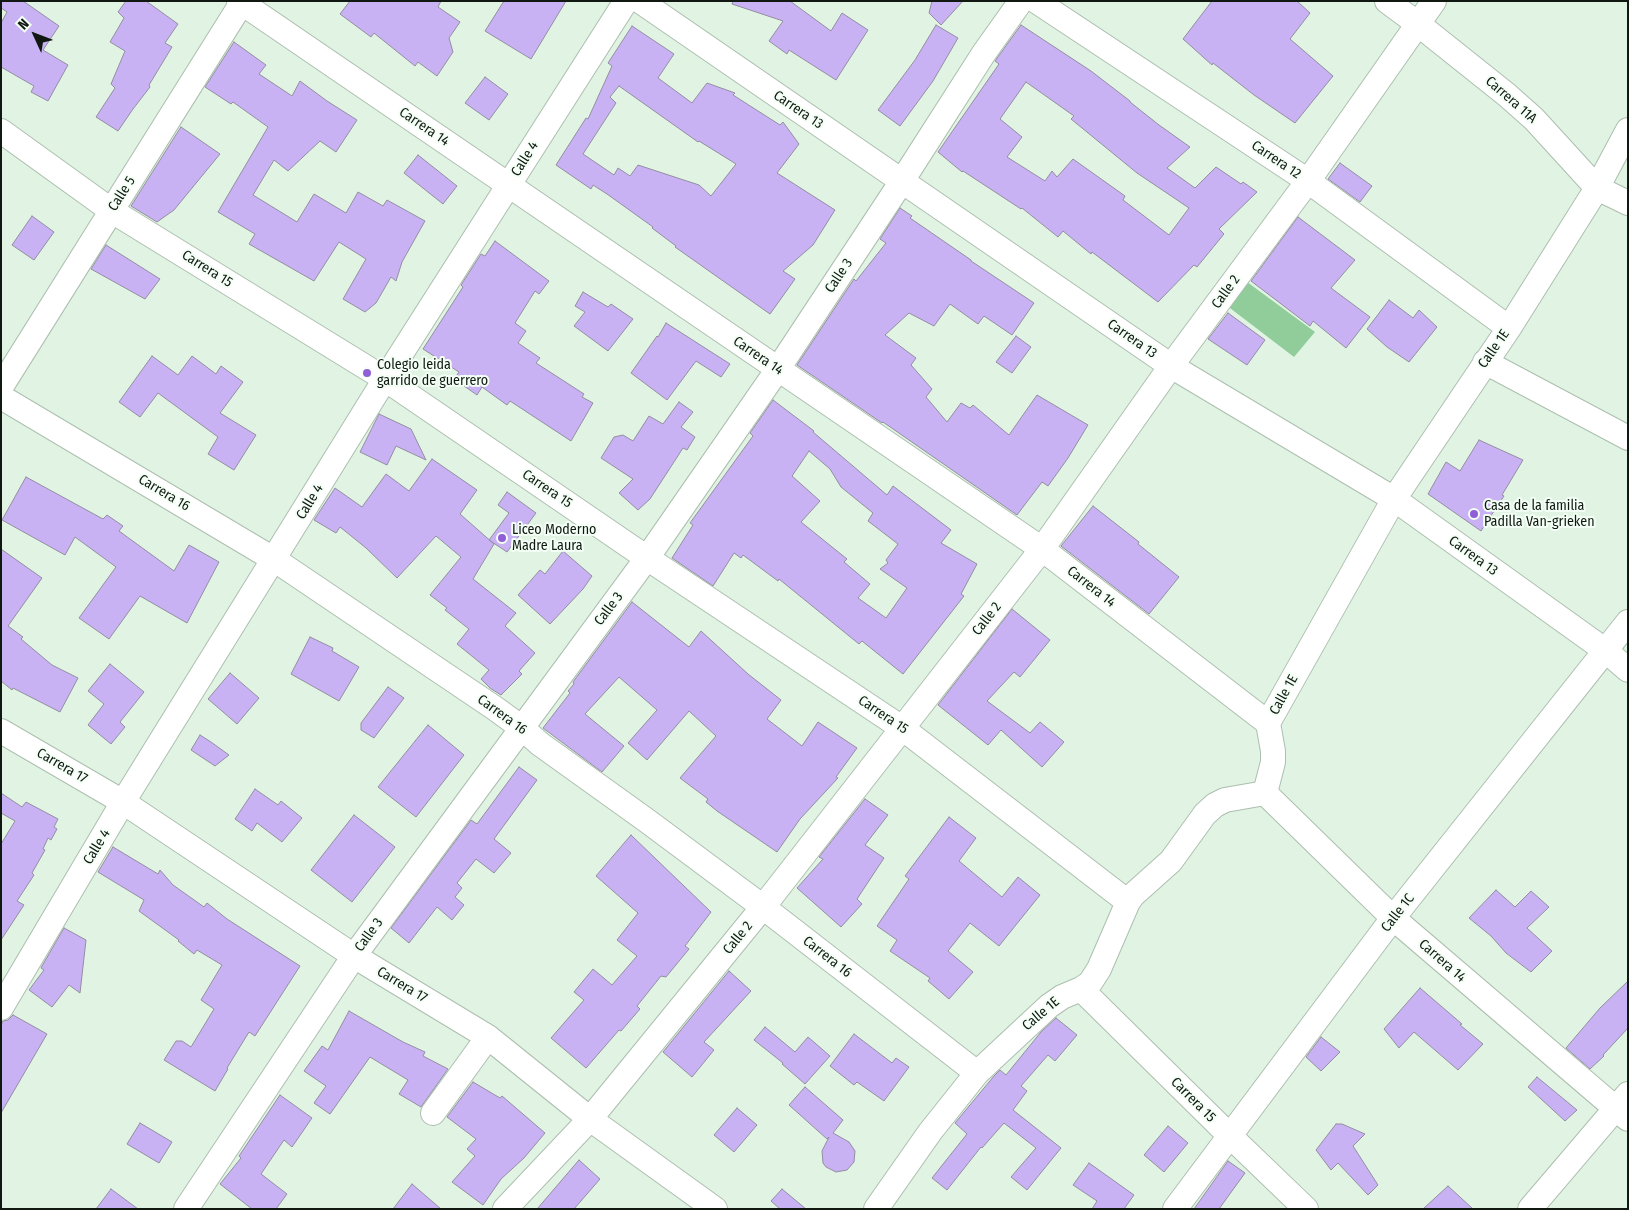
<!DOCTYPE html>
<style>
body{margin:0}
#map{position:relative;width:1629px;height:1210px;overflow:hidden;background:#e1f4e3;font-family:"Fira Sans Condensed",sans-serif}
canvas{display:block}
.frame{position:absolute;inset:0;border:2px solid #111812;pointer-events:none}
.north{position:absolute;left:10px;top:10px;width:50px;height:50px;-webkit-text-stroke:4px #f3fff5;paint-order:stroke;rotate:313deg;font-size:14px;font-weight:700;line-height:20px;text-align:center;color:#111812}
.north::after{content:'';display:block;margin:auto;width:18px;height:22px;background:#111812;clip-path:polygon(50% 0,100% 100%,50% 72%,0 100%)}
</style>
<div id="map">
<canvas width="1629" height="1210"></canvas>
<div class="frame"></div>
<div class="north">N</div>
</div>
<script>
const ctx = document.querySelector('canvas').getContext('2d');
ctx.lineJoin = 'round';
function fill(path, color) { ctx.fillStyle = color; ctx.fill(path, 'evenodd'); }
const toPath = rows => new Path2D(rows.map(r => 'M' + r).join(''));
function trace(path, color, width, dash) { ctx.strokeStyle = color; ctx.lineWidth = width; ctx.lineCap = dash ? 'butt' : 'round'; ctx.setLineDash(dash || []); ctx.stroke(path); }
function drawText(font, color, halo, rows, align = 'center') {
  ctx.font = font + ' "Fira Sans Condensed",sans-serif'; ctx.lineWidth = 4; ctx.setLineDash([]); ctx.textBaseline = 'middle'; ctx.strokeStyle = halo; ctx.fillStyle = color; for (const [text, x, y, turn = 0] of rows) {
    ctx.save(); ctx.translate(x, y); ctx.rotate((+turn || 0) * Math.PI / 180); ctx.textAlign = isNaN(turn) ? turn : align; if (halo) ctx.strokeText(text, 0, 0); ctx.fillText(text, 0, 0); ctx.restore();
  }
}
fill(toPath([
 [1243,279,1315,332,1294,357,1226,305]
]), '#91cc9b');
const building = toPath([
 [1,1,23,1,59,26,43,50,68,65,48,101,31,92,34,86,1,67,1,23,7,12,1,8,1,1],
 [126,1,146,1,178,24,165,43,172,47,149,85,150,87,133,109,118,131,96,117,115,88,111,84,125,51,110,42,124,18,118,12,126,1],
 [350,1,441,1,438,7,460,22,449,38,453,52,437,76,418,62,415,66,374,33,371,37,340,14,350,1],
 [504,1,566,1,531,59,485,31,504,1],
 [733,1,790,1,831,31,842,13,868,30,836,80,789,50,787,54,769,41,783,21,732,4,733,1],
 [932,1,963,1,941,25,929,13,932,1],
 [1212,1,1297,1,1310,13,1290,39,1333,76,1295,123,1254,95,1213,63,1212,65,1183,39,1212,1],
 [936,25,958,38,933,81,900,126,878,110,915,60,936,25],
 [1021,25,1091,71,1130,101,1130,102,1159,125,1190,147,1167,168,1195,188,1216,167,1241,184,1243,182,1257,192,1219,229,1224,234,1197,267,1194,265,1158,302,1092,252,1091,254,1063,231,1058,237,1022,208,1021,209,963,171,962,172,938,152,999,64,995,61,1021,25],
 [1026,82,1074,116,1071,119,1137,173,1189,208,1169,235,1123,200,1125,196,1073,159,1057,177,1052,171,1045,181,1007,157,1022,137,1000,119,1026,82],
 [632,26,674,54,658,78,692,103,707,83,735,93,733,95,780,125,783,122,799,144,777,173,835,210,813,245,783,271,795,279,770,314,675,247,676,246,652,228,653,227,607,194,593,185,591,189,556,165,586,118,588,119,612,66,608,63,632,26],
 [619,86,698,142,699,141,736,164,711,196,699,185,638,165,630,176,618,168,614,175,583,154,616,103,610,97,619,86],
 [234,42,266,65,259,74,292,96,300,81,327,101,357,120,336,152,320,141,288,171,274,160,253,195,297,222,314,194,346,213,358,192,383,206,387,200,425,221,402,262,396,281,391,277,376,303,365,312,343,299,366,259,339,242,314,281,249,244,255,234,218,212,268,127,233,102,231,104,205,87,234,42],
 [485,77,508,94,489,120,465,103,485,77],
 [181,127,220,154,174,210,157,222,131,206,179,130,181,127],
 [418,155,457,186,443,204,404,173,418,155],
 [1340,163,1372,186,1360,202,1328,179,1340,163],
 [900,208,912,216,910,218,971,260,971,261,1034,303,1012,335,984,316,978,324,950,304,934,326,909,313,885,335,916,358,911,365,932,389,926,397,947,422,961,403,970,408,973,405,1009,435,1037,395,1088,425,1068,458,1048,486,1042,482,1017,515,883,422,882,423,797,365,854,279,856,281,886,243,880,239,900,208],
 [32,216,54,232,34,260,12,245,32,216],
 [1298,217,1355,260,1331,288,1370,317,1346,348,1313,321,1310,326,1251,281,1298,217],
 [495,241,549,281,539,294,535,291,515,323,526,331,518,343,540,358,536,363,584,394,582,397,593,403,571,441,510,401,507,405,482,387,477,395,454,379,459,372,423,349,463,287,461,285,481,254,485,256,495,241],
 [106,245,160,279,145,299,91,269,106,245],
 [583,292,608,307,611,304,633,319,608,351,574,326,585,312,575,306,583,292],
 [1389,300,1413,318,1419,310,1437,327,1409,362,1387,347,1367,329,1389,300],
 [1228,313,1265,340,1247,365,1208,339,1228,313],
 [666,323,730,364,721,377,696,361,667,400,631,373,657,336,658,337,666,323],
 [1016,336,1031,347,1012,373,996,362,1016,336],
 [152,356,178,375,192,356,216,374,221,366,243,382,220,413,256,435,234,470,208,454,218,437,158,393,140,417,119,402,152,356],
 [773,400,814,431,813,432,887,495,893,486,951,530,941,543,977,564,961,594,964,596,903,674,862,641,859,644,779,579,778,581,743,555,741,558,734,553,713,586,672,558,693,525,690,523,753,436,750,433,773,400],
 [809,451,830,469,841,487,873,513,868,521,898,544,886,560,888,563,880,569,907,588,886,618,858,598,870,584,844,562,847,559,801,522,820,501,792,476,809,451],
 [679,402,693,412,681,427,695,437,687,450,683,448,650,499,638,510,619,493,633,479,601,458,614,437,623,435,633,441,649,416,663,424,679,402],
 [379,414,411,429,426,460,396,446,387,465,360,452,379,414],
 [1479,440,1523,460,1502,495,1504,496,1481,531,1428,494,1446,462,1460,471,1479,440],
 [432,459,477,490,460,514,494,544,473,579,516,613,505,626,535,653,519,671,522,674,501,695,490,688,481,679,489,670,457,644,469,629,445,610,447,608,430,595,461,557,436,536,397,578,366,548,340,527,336,533,314,520,335,488,362,507,386,474,409,491,432,459],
 [26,477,103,519,107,515,123,526,119,531,174,571,189,545,219,562,187,623,140,596,109,639,79,618,116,567,75,537,65,555,2,520,26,477],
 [507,492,536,513,507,552,489,540,509,513,498,505,507,492],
 [1093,506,1139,542,1138,544,1179,577,1149,614,1061,546,1093,506],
 [1,549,42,578,8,626,23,637,21,639,52,665,78,678,60,712,13,688,12,690,1,681,1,549],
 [563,551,592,576,583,589,550,624,518,595,540,570,545,574,563,551],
 [632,602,689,647,701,631,748,674,781,700,767,719,802,746,818,722,857,748,836,777,838,778,800,819,777,852,717,811,706,802,708,799,680,778,716,736,689,711,647,760,628,743,657,710,619,677,585,714,624,746,602,772,543,728,570,693,568,691,574,684,573,682,632,602],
 [1012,609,1050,640,1020,677,1014,672,987,701,1030,733,1040,722,1064,742,1042,767,1001,730,988,745,938,705,1012,609],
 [310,637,333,648,332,651,359,667,339,701,291,674,310,637],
 [110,664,144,692,120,722,125,727,111,744,88,725,104,704,88,691,110,664],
 [230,673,259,698,237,724,208,699,230,673],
 [388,687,404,698,374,738,361,730,361,723,388,687],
 [428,725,464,755,416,817,378,787,428,725],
 [200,735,211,742,229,755,215,766,191,750,200,735],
 [519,767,537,780,494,839,511,853,494,873,476,859,457,883,462,888,455,897,464,905,452,920,437,907,409,943,391,928,471,820,477,824,519,767],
 [255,789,278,805,281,801,302,818,282,842,257,823,252,831,235,819,255,789],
 [1,793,22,807,26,802,58,819,54,827,57,829,51,840,48,838,43,849,45,850,32,873,34,875,17,901,24,905,1,940,1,844,15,821,1,813,1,793],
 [865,799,888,815,865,845,884,858,857,899,862,904,841,927,797,888,823,859,819,857,865,799],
 [354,815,395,847,352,902,311,870,354,815],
 [949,817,976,838,959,861,1002,897,1018,877,1040,895,999,946,970,923,948,951,973,972,949,999,928,981,930,978,890,951,897,940,877,926,909,879,905,876,949,817],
 [631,835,711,912,685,946,689,949,666,977,661,976,637,1006,640,1009,621,1031,619,1030,586,1068,551,1038,584,1000,574,992,593,969,612,985,637,956,617,940,638,913,596,876,631,835],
 [113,847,158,874,160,870,173,885,204,907,207,903,227,919,300,966,255,1036,249,1032,227,1068,228,1069,215,1091,164,1060,176,1041,182,1041,191,1047,214,1009,201,1000,222,965,197,950,194,954,178,941,179,940,139,911,144,900,98,872,113,847],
 [1496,890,1515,907,1531,891,1549,907,1527,928,1552,951,1531,972,1506,953,1491,936,1469,918,1496,890],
 [64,928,86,940,80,993,69,985,52,1007,29,990,44,970,41,968,42,966,64,928],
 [729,971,751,991,704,1042,714,1050,692,1077,663,1052,729,971],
 [1628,981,1628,1028,1603,1055,1604,1056,1590,1069,1566,1048,1600,1008,1628,981],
 [1420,988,1462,1024,1460,1025,1483,1044,1458,1070,1414,1032,1399,1048,1384,1029,1420,988],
 [349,1011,403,1042,425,1052,423,1056,448,1069,421,1107,399,1094,408,1080,370,1057,330,1114,314,1103,326,1086,304,1071,322,1046,328,1050,349,1011],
 [13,1015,47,1034,1,1113,1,1025,3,1021,8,1020,13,1015],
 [1056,1018,1077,1035,1055,1061,1048,1055,1021,1086,1027,1091,1013,1110,1061,1148,1027,1190,1011,1177,1036,1148,1004,1123,982,1148,981,1147,947,1190,932,1178,967,1134,955,1123,994,1076,1000,1070,1006,1075,1041,1032,1056,1018],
 [765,1027,795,1052,808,1037,830,1056,805,1084,782,1064,783,1063,754,1040,765,1027],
 [854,1034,892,1063,896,1058,909,1067,884,1101,857,1082,854,1085,830,1066,854,1034],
 [1321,1037,1340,1052,1321,1071,1306,1057,1321,1037],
 [1537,1077,1577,1110,1565,1121,1528,1087,1537,1077],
 [473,1082,500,1098,502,1096,545,1133,524,1158,501,1179,483,1205,452,1182,475,1156,467,1149,476,1139,447,1117,473,1082],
 [805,1087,843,1120,833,1133,849,1142,855,1151,854,1162,847,1170,836,1172,826,1167,823,1163,822,1151,829,1137,827,1139,789,1105,805,1087],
 [280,1095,312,1118,292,1147,284,1140,261,1174,287,1194,276,1209,252,1209,220,1184,241,1158,239,1156,280,1095],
 [737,1108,757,1125,734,1152,714,1135,737,1108],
 [140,1123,172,1142,159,1163,127,1144,140,1123],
 [1336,1124,1342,1124,1365,1134,1353,1146,1378,1185,1368,1195,1338,1163,1331,1170,1316,1150,1336,1124],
 [1168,1126,1188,1143,1164,1172,1144,1155,1168,1126],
 [579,1160,600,1179,574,1209,537,1209,579,1160],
 [1228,1161,1245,1173,1219,1209,1194,1209,1228,1161],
 [1089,1163,1134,1195,1124,1209,1092,1209,1097,1201,1073,1185,1089,1163],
 [412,1184,441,1209,393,1209,412,1184],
 [1448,1186,1473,1209,1423,1209,1448,1186],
 [111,1189,138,1209,96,1209,111,1189],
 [782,1189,806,1209,780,1209,771,1201,782,1189]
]);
fill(building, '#c8b2f3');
trace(building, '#938da1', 1);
const minor = toPath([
 [239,1,1042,549,1268,723],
 [640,1,1171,366,1394,499,1606,651,1628,670],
 [1036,1,1308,181,1509,328],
 [1387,1,1418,24,1507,95,1534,119,1597,188,1628,203],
 [1,131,112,211,385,379,647,558,902,728,1128,902],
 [1485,362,1628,438],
 [1,387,243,1],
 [1,397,275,560,496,709,522,728,540,744,646,820,763,907,977,1073],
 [1,731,123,802,354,956,488,1037,590,1119,715,1209],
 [1265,793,1273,762,1273,751,1268,723,1394,499,1509,328,1597,188,1628,130],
 [1265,793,1393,918,1628,1119],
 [1081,989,1229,1135,1306,1209],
 [1,1008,123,802,385,379,626,1],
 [433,1113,488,1037],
 [186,1209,354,956,647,558,778,369,902,181,984,53,1021,1],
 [505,1209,590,1119,763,907,1042,549,1171,366,1308,181,1434,1],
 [876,1209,930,1132,977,1073,1049,1006,1062,997,1081,989,1090,983,1099,969,1128,902,1133,895,1171,861,1205,814,1215,805,1225,800,1265,793],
 [1175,1209,1393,918,1628,622],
 [1530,1209,1628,1094]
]);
trace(minor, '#acbfaf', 26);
trace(minor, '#fff', 24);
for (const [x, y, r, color] of [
 [367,373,5,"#905ed7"],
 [1474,514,5,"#905ed7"],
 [502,538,5,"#905ed7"]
]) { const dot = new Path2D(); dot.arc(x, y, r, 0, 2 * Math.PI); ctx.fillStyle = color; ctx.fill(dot); trace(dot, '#f3fff5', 2); }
drawText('14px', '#111812', '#f3fff5', [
 ["Carrera 11A",1511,100,41],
 ["Carrera 13",798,110,34],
 ["Carrera 14",424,127,34],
 ["Calle 4",525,159,-58],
 ["Carrera 12",1276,160,34],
 ["Calle 5",122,194,-58],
 ["Carrera 15",207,269,32],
 ["Calle 3",839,276,-56],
 ["Calle 2",1226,292,-54],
 ["Carrera 13",1132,339,35],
 ["Calle 1E",1494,349,-55],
 ["Carrera 14",758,356,34],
 ["Carrera 15",547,489,34],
 ["Carrera 16",164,493,31],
 ["Calle 4",310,502,-59],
 ["Carrera 13",1473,556,36],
 ["Carrera 14",1091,587,38],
 ["Calle 3",609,609,-53],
 ["Calle 2",987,619,-52],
 ["Calle 1E",1284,695,-61],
 ["Carrera 16",502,715,36],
 ["Carrera 15",883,715,34],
 ["Carrera 17",62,766,30],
 ["Calle 4",97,847,-59],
 ["Calle 1C",1398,913,-52],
 ["Calle 3",369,935,-54],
 ["Calle 2",738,938,-51],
 ["Carrera 16",827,957,38],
 ["Carrera 14",1442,961,41],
 ["Carrera 17",402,985,31],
 ["Calle 1E",1041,1014,-40],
 ["Carrera 15",1193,1100,45]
]);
drawText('14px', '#111812', '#f3fff5', [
 ["Colegio leida",377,365],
 ["garrido de guerrero",377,381],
 ["Casa de la familia",1484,506],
 ["Padilla Van-grieken",1484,522],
 ["Liceo Moderno",512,530],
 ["Madre Laura",512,546]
], 'left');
</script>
